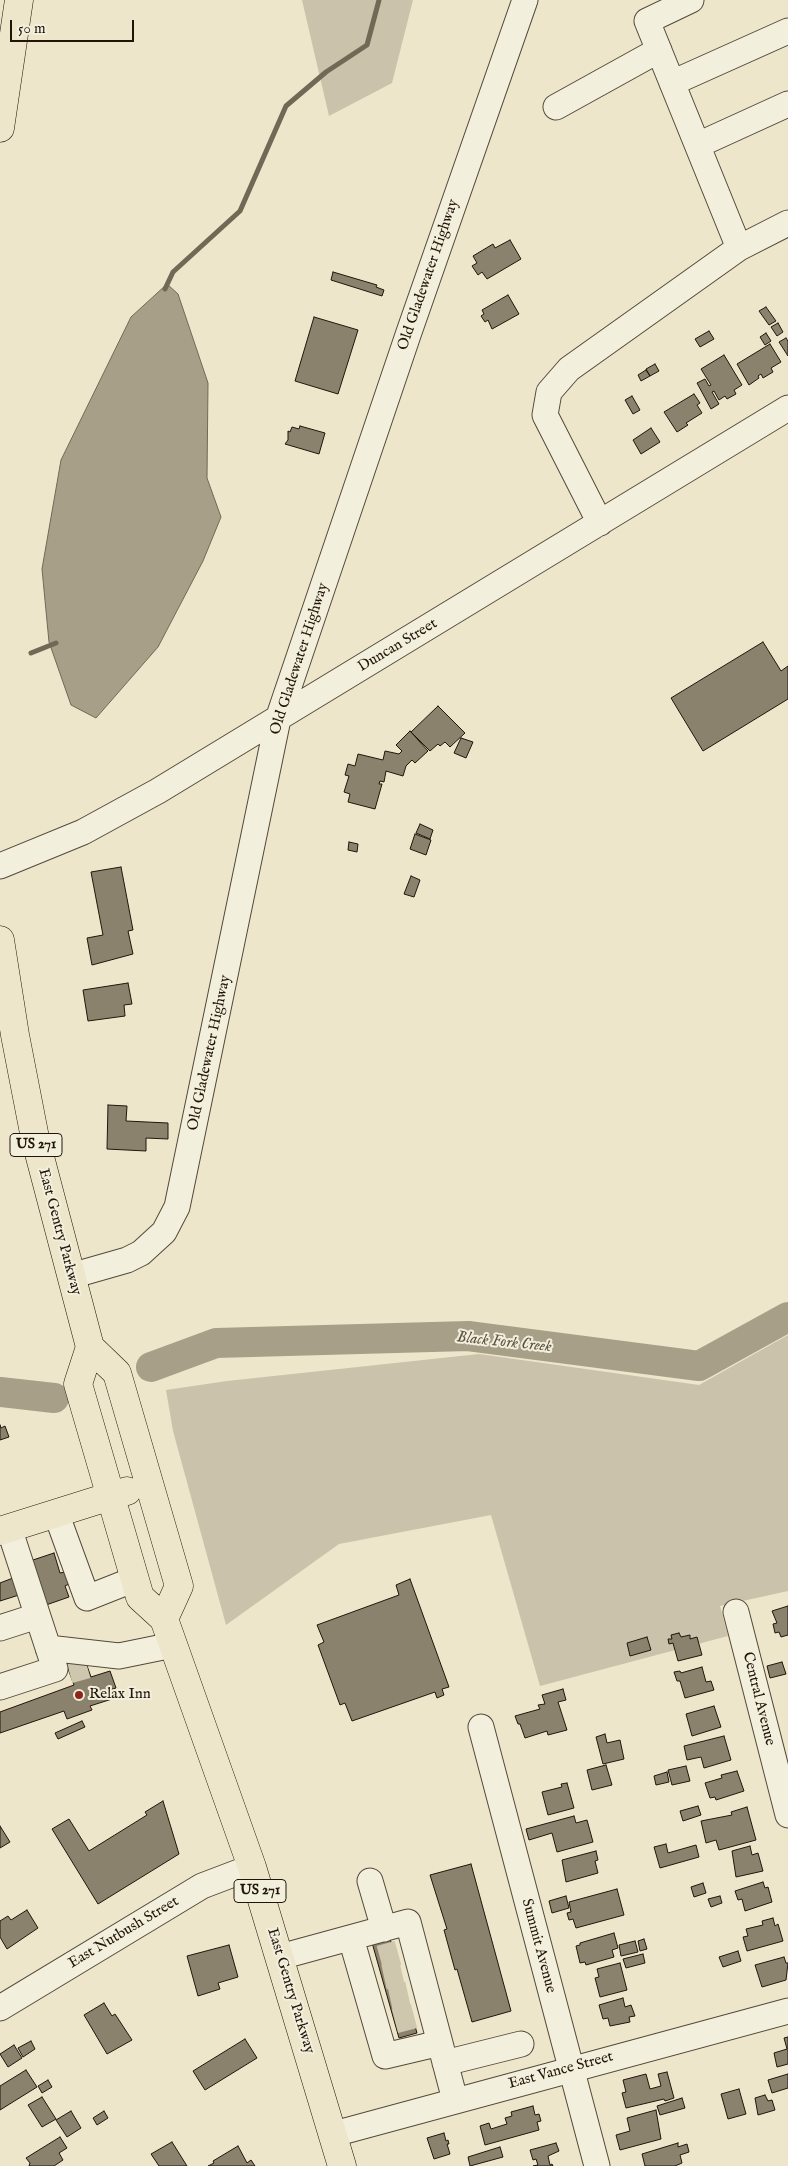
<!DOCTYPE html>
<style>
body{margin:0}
#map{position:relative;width:788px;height:2166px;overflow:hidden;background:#ede6cb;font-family:"IM FELL English",serif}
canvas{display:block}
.scale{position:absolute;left:10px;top:20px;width:124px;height:22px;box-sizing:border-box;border:2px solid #21150a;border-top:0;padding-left:6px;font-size:15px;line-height:18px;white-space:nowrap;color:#21150a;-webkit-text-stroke:4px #f3efdd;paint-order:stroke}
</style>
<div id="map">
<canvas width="788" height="2166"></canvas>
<div class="scale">50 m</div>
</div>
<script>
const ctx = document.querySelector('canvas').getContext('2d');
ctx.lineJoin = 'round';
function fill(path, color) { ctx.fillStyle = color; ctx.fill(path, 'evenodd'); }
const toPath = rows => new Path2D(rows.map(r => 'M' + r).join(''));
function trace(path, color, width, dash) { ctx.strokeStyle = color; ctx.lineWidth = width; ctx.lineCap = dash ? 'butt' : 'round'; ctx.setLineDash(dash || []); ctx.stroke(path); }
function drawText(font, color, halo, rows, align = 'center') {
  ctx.font = font + ' "IM FELL English",serif'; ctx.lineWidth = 4; ctx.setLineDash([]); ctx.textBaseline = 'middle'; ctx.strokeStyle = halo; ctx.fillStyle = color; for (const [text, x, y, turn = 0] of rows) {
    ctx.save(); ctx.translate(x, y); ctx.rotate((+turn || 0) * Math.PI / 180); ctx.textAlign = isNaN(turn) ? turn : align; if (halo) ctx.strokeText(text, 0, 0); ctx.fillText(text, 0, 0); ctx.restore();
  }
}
fill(toPath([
 [302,0,413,0,392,83,329,116],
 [788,1335,788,1591,720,1606,728,1636,540,1686,491,1515,339,1544,226,1625,173,1431,166,1390,227,1381,479,1354,699,1385]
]), '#cac2aa');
const water = toPath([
 [167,284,178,294,208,383,207,478,221,517,203,561,158,647,96,718,71,705,49,642,42,569,61,460,131,317,167,284]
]);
fill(water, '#a89f89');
trace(water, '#726856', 1);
trace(toPath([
 [165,289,173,272,240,211,286,106,326,72,367,45,379,0],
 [31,653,56,643]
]), '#726856', 5);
trace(toPath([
 [151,1367,216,1343,468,1336,699,1366,788,1317],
 [0,1392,54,1398]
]), '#a89f89', 30);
const building = toPath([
 [510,240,521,259,487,279,482,272,478,275,472,266,477,263,473,256,493,244,495,248,510,240],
 [333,272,377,285,376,287,384,290,382,296,331,280,333,272],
 [508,295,519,314,492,329,488,320,485,322,481,316,484,314,482,310,508,295],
 [766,307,776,321,769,325,759,311,766,307],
 [314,317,358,330,338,394,295,381,314,317],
 [778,323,783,332,777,336,771,327,778,323],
 [709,331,714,339,700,347,695,339,709,331],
 [766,333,771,341,765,345,760,337,766,333],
 [786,338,788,341,788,356,779,342,786,338],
 [770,344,781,362,771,368,773,372,763,378,761,374,758,376,759,378,749,385,737,364,770,344],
 [724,355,742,385,734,390,736,394,727,399,725,396,719,400,714,391,712,392,719,404,711,409,697,383,705,379,709,386,711,385,701,369,724,355],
 [655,364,659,371,650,376,646,369,655,364],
 [646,370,650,376,641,381,638,375,646,370],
 [694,394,700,403,697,405,702,413,686,423,688,425,677,432,664,412,694,394],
 [632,396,640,410,633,414,625,400,632,396],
 [300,426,325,433,319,454,285,444,288,440,288,431,290,432,292,427,299,429,300,426],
 [651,428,660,442,641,454,633,440,651,428],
 [763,642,781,671,788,666,788,699,703,751,671,698,763,642],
 [438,706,465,733,450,747,445,742,440,746,438,744,430,751,411,732,438,706],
 [410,731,428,751,415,763,412,760,406,766,403,776,386,771,384,782,380,781,379,784,382,784,375,809,348,802,350,794,344,792,349,776,345,775,348,764,355,766,358,754,383,760,385,751,399,754,402,751,396,745,410,731],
 [461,738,473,742,466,758,454,753,461,738],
 [420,824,433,830,430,839,416,833,420,824],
 [415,834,431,840,426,855,410,849,415,834],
 [349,842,358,844,357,852,348,850,349,842],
 [121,867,133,930,128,931,133,954,92,965,87,938,103,935,91,872,121,867],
 [411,876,420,880,414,897,404,894,411,876],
 [128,983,132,1004,124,1005,125,1016,88,1021,83,990,128,983],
 [108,1105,127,1106,126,1121,168,1123,168,1139,146,1138,146,1151,107,1149,108,1105],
 [0,1425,1,1428,5,1426,9,1437,0,1440,0,1425],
 [54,1553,60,1573,65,1572,69,1584,65,1586,69,1597,46,1605,30,1561,54,1553],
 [13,1578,19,1595,0,1601,0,1583,13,1578],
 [410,1579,449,1687,442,1689,444,1695,437,1698,435,1692,352,1721,345,1703,340,1705,318,1645,324,1642,317,1625,399,1595,396,1585,410,1579],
 [788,1606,788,1635,781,1637,779,1632,775,1633,773,1624,777,1623,772,1611,788,1606],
 [679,1633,681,1637,690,1635,690,1639,697,1637,702,1655,678,1661,673,1643,669,1644,668,1639,672,1639,671,1635,679,1633],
 [647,1637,651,1650,630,1656,627,1643,647,1637],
 [85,1660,91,1677,110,1671,116,1688,109,1690,112,1699,90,1706,92,1710,67,1719,64,1711,0,1733,0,1712,74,1685,67,1666,85,1660],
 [782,1662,786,1674,770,1678,767,1666,782,1662],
 [702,1667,706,1682,711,1681,714,1690,685,1698,680,1681,677,1681,674,1672,680,1671,681,1673,702,1667],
 [563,1689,566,1700,558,1702,567,1730,548,1735,547,1731,525,1738,520,1724,518,1724,515,1716,540,1709,538,1705,545,1704,542,1695,563,1689],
 [714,1706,721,1727,692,1736,686,1714,714,1706],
 [82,1721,85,1727,58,1739,55,1733,82,1721],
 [605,1734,607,1743,620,1740,624,1759,603,1764,596,1737,605,1734],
 [724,1736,731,1760,704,1768,701,1757,687,1760,684,1746,724,1736],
 [606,1765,612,1785,592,1790,587,1770,606,1765],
 [686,1766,690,1781,672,1785,668,1770,686,1766],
 [737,1771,744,1791,716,1800,715,1797,710,1798,705,1783,722,1778,721,1775,737,1771],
 [667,1772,669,1782,656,1785,654,1776,667,1772],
 [567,1783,574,1808,548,1815,542,1792,562,1787,561,1784,567,1783],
 [163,1801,179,1854,98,1904,52,1829,69,1819,89,1851,147,1815,145,1812,163,1801],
 [698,1806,701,1815,683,1821,680,1811,698,1806],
 [747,1807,756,1840,719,1850,716,1840,706,1843,701,1821,732,1815,731,1812,747,1807],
 [574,1816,576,1823,587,1820,593,1842,557,1852,552,1833,529,1840,526,1829,574,1816],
 [0,1826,10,1842,0,1848,0,1826],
 [666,1844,668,1853,696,1845,699,1857,660,1868,654,1847,666,1844],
 [750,1846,752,1855,758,1853,763,1871,736,1877,732,1851,750,1846],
 [596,1851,598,1860,595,1861,598,1873,566,1882,562,1860,596,1851],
 [471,1864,511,2011,472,2022,457,1969,455,1970,444,1930,447,1929,430,1875,471,1864],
 [763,1882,765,1888,768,1887,772,1902,745,1911,742,1899,738,1900,735,1891,763,1882],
 [703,1883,706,1893,694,1897,691,1887,703,1883],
 [617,1889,624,1915,576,1928,573,1919,569,1920,567,1913,571,1912,569,1902,617,1889],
 [566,1896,569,1908,552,1913,549,1901,566,1896],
 [720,1896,722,1903,711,1907,708,1899,720,1896],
 [27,1910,38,1928,7,1949,0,1937,0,1921,8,1916,11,1920,27,1910],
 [773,1918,775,1926,778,1924,783,1941,747,1951,743,1937,748,1936,746,1929,763,1925,762,1921,773,1918],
 [614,1933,618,1948,612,1950,614,1957,586,1965,585,1962,580,1963,576,1946,580,1945,580,1943,614,1933],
 [389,1935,417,2033,399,2038,371,1939,389,1935],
 [644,1939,647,1949,640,1951,638,1941,644,1939],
 [635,1941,638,1952,621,1956,619,1945,635,1941],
 [229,1945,238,1977,218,1983,220,1989,198,1996,187,1956,229,1945],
 [738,1951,741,1961,723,1967,719,1957,738,1951],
 [643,1954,645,1963,626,1968,623,1959,643,1954],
 [784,1957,786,1963,788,1963,786,1980,762,1987,755,1965,784,1957],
 [620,1963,627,1990,600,1997,595,1978,599,1977,597,1969,620,1963],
 [623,1998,625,2007,631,2005,635,2016,629,2017,630,2022,610,2026,608,2018,603,2019,599,2005,623,1998],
 [104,2003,112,2016,115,2014,132,2040,107,2054,84,2015,104,2003],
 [788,2037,788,2064,777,2067,774,2053,787,2049,784,2038,788,2037],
 [245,2039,257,2058,205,2090,193,2071,245,2039],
 [31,2041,35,2049,23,2057,18,2048,31,2041],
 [14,2045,22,2058,8,2067,0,2054,14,2045],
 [26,2070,37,2087,0,2110,0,2086,26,2070],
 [667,2072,674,2098,665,2101,664,2099,626,2108,622,2093,626,2092,623,2080,646,2074,650,2089,661,2086,658,2074,667,2072],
 [788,2074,788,2088,772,2093,768,2080,788,2074],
 [48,2080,52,2087,42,2093,38,2086,48,2080],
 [739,2089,746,2114,728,2119,721,2094,739,2089],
 [765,2095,768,2101,772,2100,775,2110,758,2115,755,2098,765,2095],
 [42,2097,56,2119,42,2127,28,2105,42,2097],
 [682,2098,685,2108,660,2115,657,2106,682,2098],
 [533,2106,535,2115,539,2114,541,2121,537,2122,539,2130,485,2145,480,2126,489,2123,491,2129,507,2124,505,2118,512,2116,511,2112,533,2106],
 [656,2110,661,2139,620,2150,616,2135,630,2131,627,2118,656,2110],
 [71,2111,81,2128,67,2137,56,2120,71,2111],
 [104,2111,108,2118,97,2125,93,2118,104,2111],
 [444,2133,446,2141,448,2140,449,2144,447,2144,450,2154,434,2159,427,2138,444,2133],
 [60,2137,67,2148,59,2153,63,2160,54,2166,29,2166,30,2163,26,2158,60,2137],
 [172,2142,187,2166,159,2166,151,2154,172,2142],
 [556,2143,559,2151,548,2156,550,2165,552,2164,553,2166,533,2166,538,2165,536,2159,533,2160,530,2150,556,2143],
 [678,2143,678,2147,687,2144,689,2152,680,2155,682,2163,675,2166,645,2166,642,2154,678,2143],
 [238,2146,247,2163,251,2160,255,2166,208,2166,214,2163,213,2161,238,2146],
 [500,2147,503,2157,470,2166,468,2157,500,2147]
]);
fill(building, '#8b826e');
trace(building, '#21150a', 1);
trace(toPath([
 [69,1671,87,1666],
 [380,1958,398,1953],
 [384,1977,402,1973],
 [390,1998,408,1994],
 [395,2021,414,2016]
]), '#cec7ae', 25, [25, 12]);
const minor = toPath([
 [691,0,647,21,739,248],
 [672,83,788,31],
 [556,107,659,50],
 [698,145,788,104],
 [600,523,545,415,549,392,569,369,739,248,788,223],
 [0,866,83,832,158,791,788,408],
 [71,1276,127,1260,141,1253,164,1232,177,1207,278,719,408,335,525,0],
 [56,1513,87,1598,135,1579],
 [736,1612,788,1815],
 [0,1628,37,1616],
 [48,1648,119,1656,173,1645],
 [0,1687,55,1669,9,1528],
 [481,1727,597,2166],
 [370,1881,384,1929],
 [351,1938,385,2056,440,2043],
 [280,1957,408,1922,455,2100],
 [0,2008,202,1886,252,1867],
 [445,2063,521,2044],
 [334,2134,788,2011]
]);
const major = toPath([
 [0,128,19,0],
 [0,940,15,1035,35,1138,90,1347,117,1373,179,1586,164,1619],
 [90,1347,78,1384,140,1597,164,1619,252,1867,342,2166],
 [0,1531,127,1491]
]);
trace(minor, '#54493a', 27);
trace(major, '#21150a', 29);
trace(minor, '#f3efdd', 25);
trace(major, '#ede6cb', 28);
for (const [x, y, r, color] of [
 [79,1695,5,"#8f2418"]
]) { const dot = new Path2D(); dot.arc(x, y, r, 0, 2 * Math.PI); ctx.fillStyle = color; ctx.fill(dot); trace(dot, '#f3efdd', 2); }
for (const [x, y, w] of [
 [36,1145,52],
 [260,1891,52]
]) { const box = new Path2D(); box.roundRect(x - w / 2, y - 11.5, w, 23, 4); ctx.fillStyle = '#f3efdd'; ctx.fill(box); trace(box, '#21150a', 1); }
drawText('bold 14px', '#21150a', null, [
 ["US 271",36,1145],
 ["US 271",260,1891]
]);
drawText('15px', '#21150a', '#f3efdd', [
 ["Old Gladewater Highway",429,275,-71],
 ["Duncan Street",398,646,-31],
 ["Old Gladewater Highway",300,659,-72],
 ["Old Gladewater Highway",210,1053,-78],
 ["East Gentry Parkway",59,1232,75],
 ["Central Avenue",758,1699,76],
 ["East Nutbush Street",124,1933,-31],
 ["Summit Avenue",538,1946,75],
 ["East Gentry Parkway",290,1991,73],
 ["East Vance Street",561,2071,-15]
]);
drawText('15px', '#21150a', '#f3efdd', [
 ["Relax Inn",89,1695]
], 'left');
drawText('italic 16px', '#5e5343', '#f3efdd', [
 ["Black Fork Creek",504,1343,6]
]);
</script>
